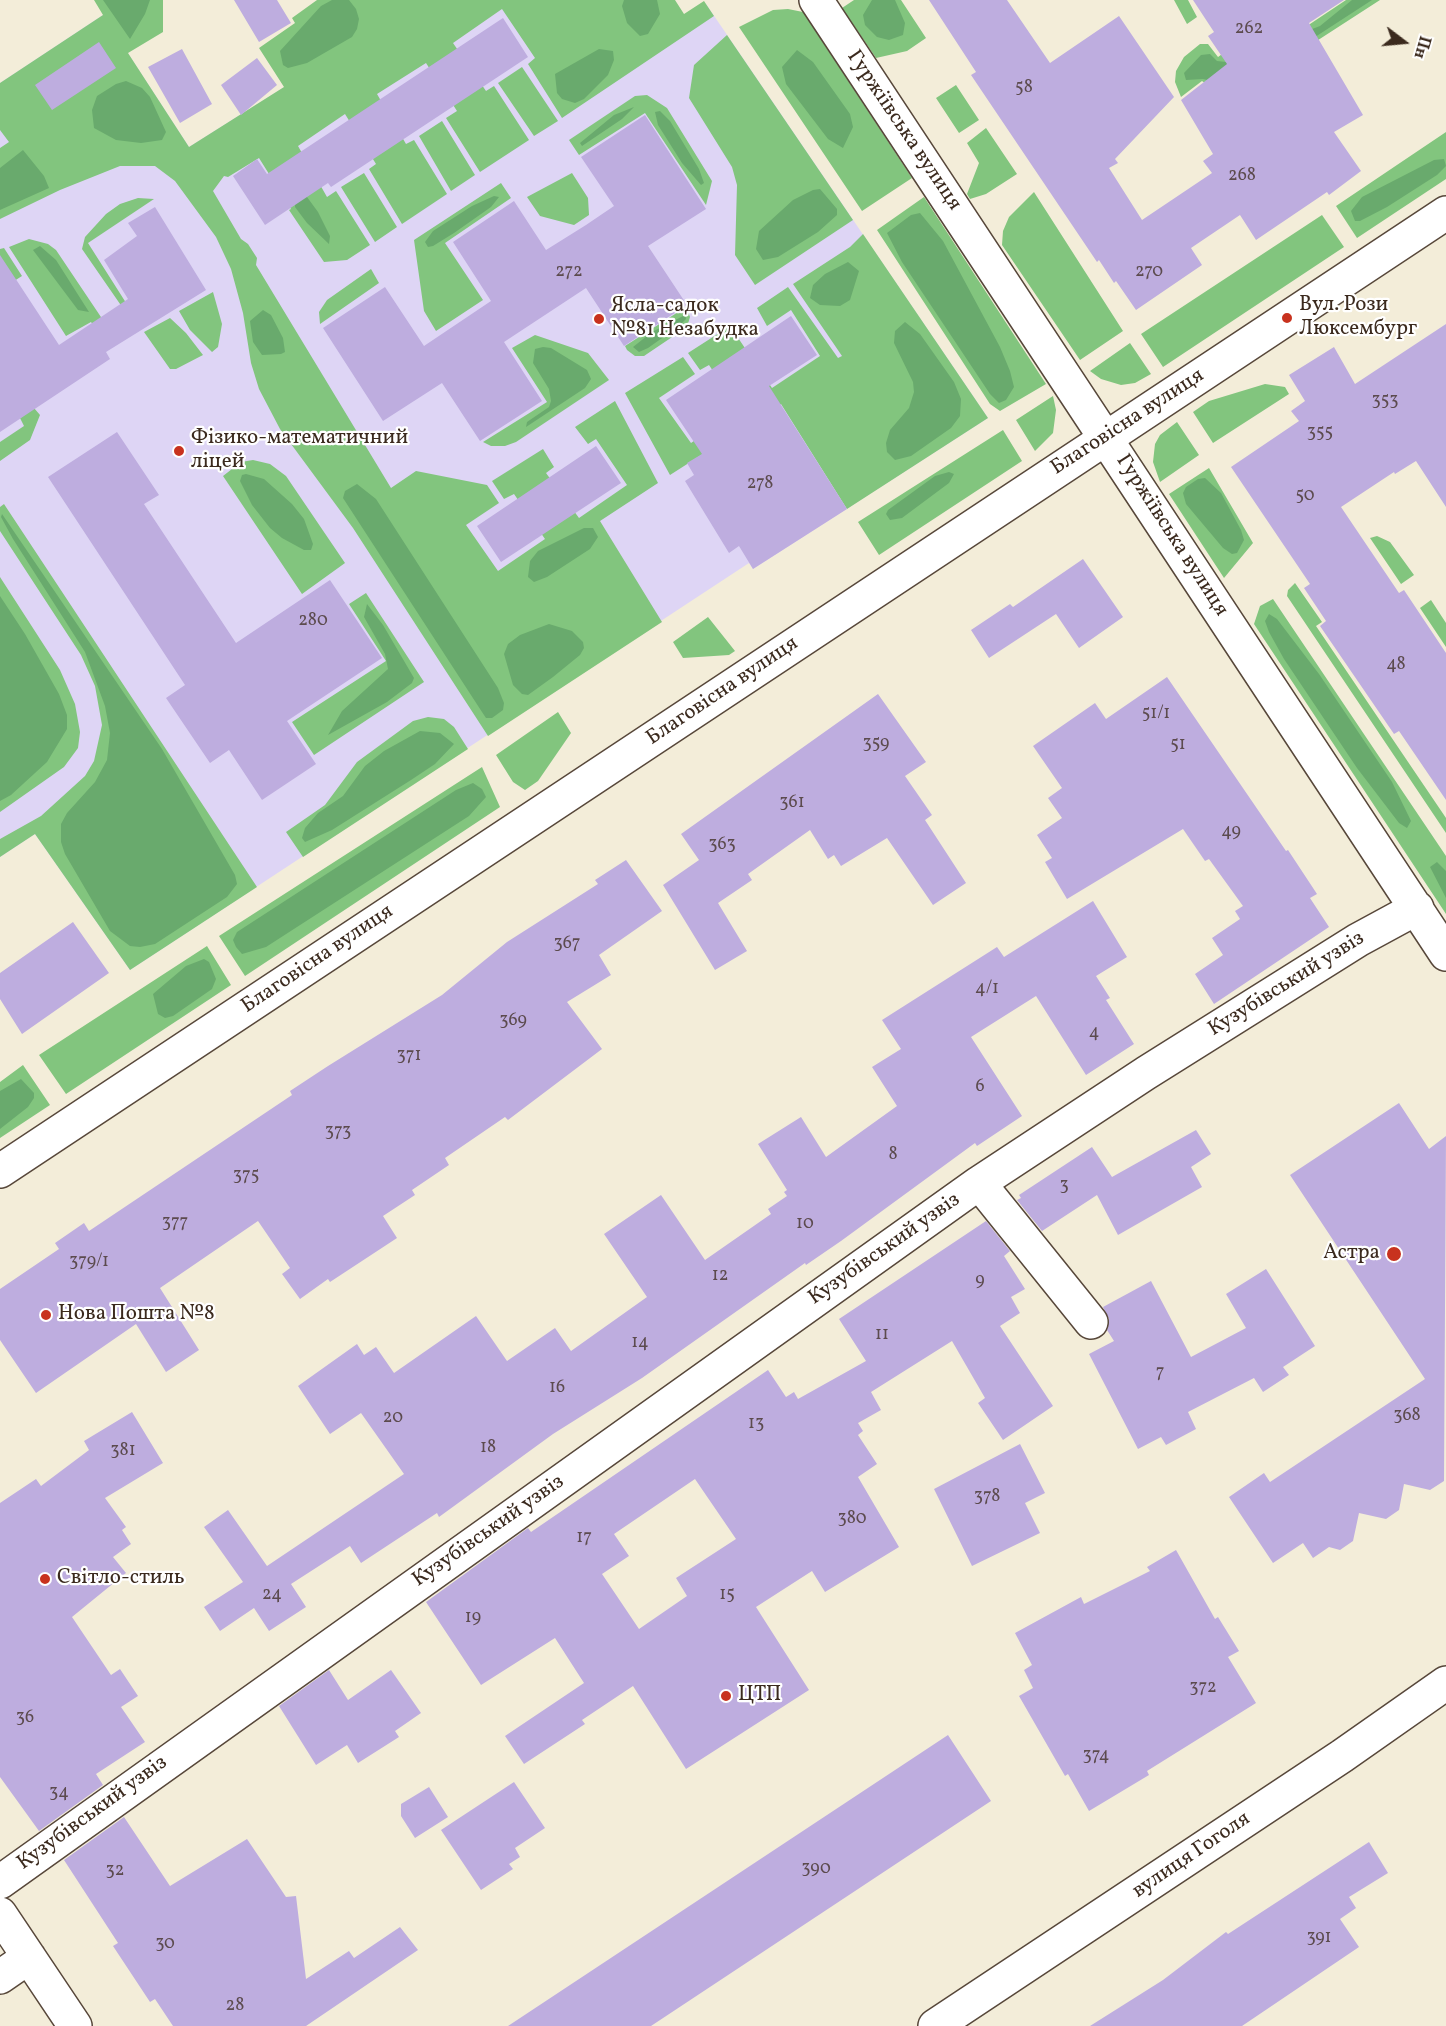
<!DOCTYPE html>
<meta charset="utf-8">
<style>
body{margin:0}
#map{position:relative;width:1446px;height:2026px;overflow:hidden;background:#f3edd9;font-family:Vollkorn,serif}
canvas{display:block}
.north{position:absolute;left:1374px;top:12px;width:60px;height:60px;-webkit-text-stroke:4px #fff;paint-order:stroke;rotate:106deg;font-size:16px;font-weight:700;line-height:24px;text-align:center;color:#3b2a1e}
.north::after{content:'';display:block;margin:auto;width:21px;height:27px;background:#3b2a1e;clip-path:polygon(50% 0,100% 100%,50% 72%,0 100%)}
</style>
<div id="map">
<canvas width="1446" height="2026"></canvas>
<div class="north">Пн</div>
</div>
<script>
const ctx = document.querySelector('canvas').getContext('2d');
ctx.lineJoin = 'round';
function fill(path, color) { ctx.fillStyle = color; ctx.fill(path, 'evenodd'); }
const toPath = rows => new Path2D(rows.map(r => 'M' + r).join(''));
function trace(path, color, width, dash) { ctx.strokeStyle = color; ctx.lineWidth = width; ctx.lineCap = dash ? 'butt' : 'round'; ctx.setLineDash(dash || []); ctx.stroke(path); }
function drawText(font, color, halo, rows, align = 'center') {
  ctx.font = font + ' Vollkorn,serif'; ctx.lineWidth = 4.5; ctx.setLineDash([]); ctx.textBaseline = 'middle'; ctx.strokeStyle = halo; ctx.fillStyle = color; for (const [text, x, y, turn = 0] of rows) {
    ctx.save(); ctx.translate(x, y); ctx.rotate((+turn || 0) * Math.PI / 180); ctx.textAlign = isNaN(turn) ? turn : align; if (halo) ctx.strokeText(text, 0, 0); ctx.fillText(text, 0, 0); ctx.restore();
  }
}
fill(toPath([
 [423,0,679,21,706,4,988,418,753,569,749,563,130,970,35,834,0,857,0,83,103,15,189,147]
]), '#ded5f5');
fill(toPath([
 [94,0,163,0,163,32,128,53,189,147,284,87,259,48,295,23,292,18,317,0,675,0,684,14,704,1,714,16,562,118,528,64,535,58,502,9,453,43,486,91,494,86,529,140,480,172,446,118,457,111,426,63,377,94,406,144,414,140,447,194,402,224,369,169,376,164,345,114,298,146,327,197,336,191,370,245,347,260,324,262,289,210,291,209,259,158,228,177,224,176,213,191,241,239,248,244,257,258,256,265,391,488,416,471,487,485,499,503,466,525,498,571,545,539,514,494,504,499,492,481,543,449,554,467,546,473,579,518,627,485,596,439,588,444,575,427,615,401,658,483,600,521,662,622,488,736,353,528,280,429,259,389,251,363,243,313,231,269,216,237,175,181,155,166,120,166,60,190,0,219,0,148,9,142,0,130,0,83,103,15],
 [854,0,901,0,926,38,907,51,876,58,842,8],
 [1174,0,1188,0,1197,17,1187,24],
 [1346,0,1380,0,1227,99,1202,81,1181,97,1175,82,1176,71,1184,57,1200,44,1208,44,1218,57,1225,52,1301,30],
 [788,9,803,12,912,178,862,211,739,27,773,10],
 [727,35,853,220,755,285,735,255,737,185,732,167,689,98,694,65],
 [522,67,558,121,534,136,498,83],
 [956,85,979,120,959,133,936,98],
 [647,95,667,108,712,181,706,205,645,113,579,155,569,140,635,96],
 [442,121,475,175,451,191,419,136],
 [986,128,1017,174,986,194,970,199,967,194,979,163,967,143],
 [1446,132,1446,179,1357,238,1336,206],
 [364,173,397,227,375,242,341,187],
 [572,173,588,198,589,215,574,225,540,216,527,197],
 [501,183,511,198,445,243,483,300,436,331,424,311,414,240],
 [1034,192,1123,331,1080,360,1002,245,1003,231,1009,217],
 [924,197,1046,384,1000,411,990,404,877,230],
 [138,198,154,199,88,243,142,328,138,330,82,249,85,237,106,214,120,204],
 [1322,215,1344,247,1163,367,1141,334],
 [863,234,988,418,847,509,781,404,670,475,625,393,683,357,695,374,659,398,691,443,739,410,709,365,700,370,688,353,730,326,772,388,820,356,791,310,767,326,757,308,788,287,838,358,842,356,793,284,850,247],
 [29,239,48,244,56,250,109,329,101,336,91,322,66,336,9,247],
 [4,248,22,276,0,290,0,249],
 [371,269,379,283,320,324,319,312,327,300],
 [213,292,222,324,218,347,212,352,190,330,179,311],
 [686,307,690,317,687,327,644,356,635,356,627,350,625,346],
 [170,318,186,333,203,355,176,369,170,369,144,332],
 [535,335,588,353,609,380,516,442,505,446,491,446,483,442,547,402,512,348],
 [1130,343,1151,374,1135,383,1121,385,1101,379,1090,371],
 [1265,384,1285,387,1289,394,1213,443,1193,412,1209,401],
 [1053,396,1056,410,1053,433,1035,451,1016,420],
 [34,408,40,415,30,440,0,461,0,442,24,426,20,418],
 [1177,422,1199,455,1160,482,1153,462,1155,444,1160,435],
 [1003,430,1022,461,879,555,858,522],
 [253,460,270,464,286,476,345,563,302,594,223,476,241,462],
 [1209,468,1253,543,1224,578,1169,494],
 [4,504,257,887,130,970,35,834,0,857,0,839,41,816,85,776,94,761,102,725,95,686,81,655,0,531,0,507],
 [1377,536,1390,542,1414,575,1401,584,1370,538],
 [0,577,60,670,75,704,80,732,78,748,64,767,0,812],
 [1295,583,1322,622,1316,626,1446,818,1446,833,1287,596,1288,590],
 [366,593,424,682,314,755,292,722,386,661,349,604],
 [1273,599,1446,856,1446,914,1254,624,1260,606],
 [1431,600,1446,623,1446,647,1420,608],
 [708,617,735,651,729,655,683,658,673,642],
 [558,712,571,733,538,781,525,790,513,782,496,755],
 [428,717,444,719,454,727,468,749,303,857,286,832,325,805,357,762,413,721],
 [482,767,500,807,245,976,219,936],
 [207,946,231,985,66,1094,39,1055],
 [23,1065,50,1105,0,1138,0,1082]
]), '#82c57e');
fill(toPath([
 [103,0,150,0,145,14,130,39],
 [332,0,349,0,356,9,359,19,357,29,352,37,307,63,288,68,283,65,280,51,321,6],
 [624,0,657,0,660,14,648,34,640,36,627,23,622,6],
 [872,0,895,0,905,23,903,35,889,40,877,37,865,25,863,15],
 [1352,0,1372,0,1312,39,1229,85,1203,79,1186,80,1184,73,1201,55,1210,54,1217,61,1226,62,1320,26],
 [599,49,613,51,614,60,608,75,584,99,575,103,562,99,557,93,555,74],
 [797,50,813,62,850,114,853,127,843,148,828,139,786,84,782,67],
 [126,81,142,88,150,97,166,132,162,140,141,143,116,140,94,128,92,110,97,96,116,84],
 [634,107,622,119,582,146,580,143,614,115],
 [660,111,670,121,699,169,704,183,701,185,682,163,658,125,655,112],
 [23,150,44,176,49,188,0,210,0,168],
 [1444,159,1446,166,1437,175,1387,207,1360,221,1355,221,1351,211,1362,197,1434,160],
 [820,189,837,209,837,215,818,232,778,257,763,260,756,249,759,231,793,200,813,190],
 [494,196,499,197,491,207,454,233,433,246,428,247,425,242,433,231,472,206],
 [295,197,307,197,318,212,330,236,329,244,307,223,295,207],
 [920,213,943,241,1000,347,1010,371,1014,387,1006,400,999,403,990,394,902,262,887,233,911,215],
 [40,246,56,260,89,312,78,310,33,250],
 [848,262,859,271,850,300,840,306,820,305,810,298,813,285,825,274],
 [263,310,271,315,283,338,285,352,281,354,262,355,253,342,250,321],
 [685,315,686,319,679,326,648,348,639,352,633,347,652,332],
 [905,322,920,334,954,382,961,399,960,416,951,428,911,456,895,460,887,452,886,443,890,430,909,408,914,392,913,382,894,343,895,331],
 [543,347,551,348,587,370,591,379,585,388,526,427,527,422,549,407,551,401,549,389,533,363,535,349],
 [949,472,954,474,949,483,902,518,890,520,886,514,888,510,935,476],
 [246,474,264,479,292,504,304,519,313,544,311,550,304,550,282,538,270,528,252,505,240,481,242,475],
 [1205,478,1221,493,1241,530,1244,540,1237,553,1232,554,1223,548,1186,504,1183,493,1186,487,1198,479],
 [357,484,376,499,498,688,504,703,503,710,492,718,486,718,482,712,343,498,345,491],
 [2,514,162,749,235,875,237,884,227,897,155,944,140,947,130,946,110,931,65,854,61,842,61,824,67,813,95,782,107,760,110,733,105,706,85,652,13,539,1,517],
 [584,528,593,528,598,537,590,549,547,577,534,582,528,577,530,561,538,551],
 [0,596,25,634,59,694,67,715,67,729,47,762,11,795,0,801],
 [367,604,383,625,414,678,412,683,387,702,328,735,342,711,388,669,385,654,364,617],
 [1269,614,1277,619,1319,674,1392,782,1411,821,1407,828,1399,823,1357,768,1284,659,1269,632,1265,621],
 [549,624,572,631,583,642,584,648,580,655,553,677,528,695,522,694,513,685,504,654,508,644,520,635],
 [420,731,440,733,454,744,435,764,411,780,332,830,305,842,302,838,305,828,318,813,343,796,365,766,384,751],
 [473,783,482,789,486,797,469,816,266,947,242,954,236,947,233,940,237,932,456,790],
 [1437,862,1446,871,1446,898,1430,867],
 [204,959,209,962,216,979,212,989,173,1016,165,1018,158,1014,153,994,186,966],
 [21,1079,34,1093,34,1098,28,1107,0,1129,0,1091]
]), '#69aa6d');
fill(toPath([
 [234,0,277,0,291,23,259,42],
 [929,0,1007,0,1050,63,1119,16,1174,97,1115,159,1118,163,1109,168,1142,220,1212,173,1203,161,1213,154,1181,100,1227,64,1208,36,1214,32,1193,0,1344,0,1309,23,1363,115,1334,132,1361,171,1329,195,1327,192,1256,240,1240,215,1191,248,1202,265,1136,310,1116,281,1114,283,1099,260,1097,262,971,75,976,72],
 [503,18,528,57,331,187,328,183,265,225,233,176,257,159,267,174],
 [99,42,116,68,52,110,35,85],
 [182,49,212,104,180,123,148,67],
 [257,58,277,85,241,115,221,85],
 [645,115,706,209,648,246,687,305,624,346,586,288,504,342,542,401,480,441,442,383,383,421,323,328,385,287,424,346,491,301,453,242,514,201,546,250,586,225,614,206,581,157],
 [155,207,206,290,106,352,110,359,0,432,0,255,59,345,128,299,104,260,137,236,128,223],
 [791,316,817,355,769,386,847,509,753,569,739,546,729,553,685,481,694,475,687,463,702,454,666,400],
 [1446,324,1446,507,1416,461,1395,474,1394,472,1341,507,1399,593,1404,590,1446,653,1446,800,1399,731,1394,734,1320,626,1326,621,1304,588,1310,584,1231,467,1299,421,1291,411,1305,401,1289,375,1334,347,1355,384],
 [117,432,159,495,144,504,236,643,330,580,382,658,287,721,316,764,262,800,229,750,210,763,166,698,185,685,48,477],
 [596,446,621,483,501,562,477,526],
 [1083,559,1123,617,1079,648,1056,614,989,658,971,630,1010,604,1013,607],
 [1167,677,1286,851,1288,850,1317,894,1310,898,1329,927,1214,1004,1195,974,1223,955,1212,938,1240,919,1235,911,1243,906,1209,859,1205,861,1183,829,1067,899,1045,862,1052,858,1037,835,1062,818,1048,798,1062,788,1033,746,1095,703,1106,719],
 [878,694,926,762,905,776,932,815,925,820,966,883,933,905,887,838,841,866,834,855,828,859,810,830,748,874,752,880,718,903,747,951,715,970,663,885,699,860,681,834],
 [626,860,662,911,599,955,611,975,567,1002,602,1049,508,1120,505,1117,445,1158,449,1165,412,1190,415,1195,383,1216,397,1238,330,1282,328,1279,300,1299,282,1274,290,1268,258,1221,160,1288,199,1350,166,1372,136,1324,36,1393,0,1340,0,1289,59,1249,55,1243,84,1223,89,1231,292,1095,290,1091,328,1066,442,995,507,942,598,884,595,880],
 [1093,901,1127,957,1096,976,1110,998,1106,1000,1134,1044,1086,1075,1036,996,971,1037,1022,1116,977,1146,975,1143,841,1241,806,1265,805,1263,642,1378,553,1434,439,1517,437,1513,361,1563,350,1546,291,1584,306,1607,269,1631,254,1608,220,1631,204,1607,243,1582,204,1527,228,1510,267,1566,404,1474,361,1413,330,1434,298,1386,357,1344,364,1355,376,1347,394,1373,476,1316,507,1361,555,1328,571,1351,647,1297,604,1234,661,1195,705,1260,771,1214,768,1209,787,1196,784,1192,787,1190,758,1144,801,1117,826,1157,897,1106,872,1067,901,1049,882,1020,997,947,1004,957],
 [73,922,109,973,22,1034,0,999,0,973],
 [1399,1103,1429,1149,1446,1136,1444,1481,1430,1490,1404,1484,1399,1510,1386,1519,1359,1513,1353,1541,1340,1550,1329,1547,1313,1558,1303,1543,1273,1563,1229,1497,1264,1473,1270,1482,1425,1379,1290,1175],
 [1196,1130,1211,1154,1191,1167,1202,1187,1118,1235,1097,1195,1042,1231,1017,1200,1021,1198,1019,1195,1092,1147,1112,1177],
 [986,1221,1010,1251,1004,1256,1025,1289,1011,1297,1020,1313,1000,1326,1053,1406,1003,1440,978,1403,985,1398,952,1341,871,1392,881,1410,858,1423,863,1431,858,1435,877,1464,858,1477,899,1547,825,1592,812,1571,756,1607,809,1690,686,1769,633,1686,582,1720,585,1724,524,1764,505,1736,584,1683,555,1638,481,1685,426,1602,528,1528,531,1532,768,1370,786,1397,794,1392,798,1399,866,1361,839,1319],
 [695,1479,736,1539,676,1578,687,1596,639,1629,602,1574,629,1556,614,1534],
 [1266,1269,1315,1346,1283,1367,1289,1375,1263,1392,1254,1378,1188,1412,1196,1429,1166,1445,1161,1437,1138,1449,1089,1354,1114,1341,1107,1330,1109,1319,1103,1307,1151,1281,1191,1357,1246,1328,1226,1294],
 [132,1412,163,1463,105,1498,126,1527,122,1530,131,1544,113,1557,126,1573,72,1617,111,1675,120,1669,138,1696,121,1707,145,1742,96,1774,103,1785,39,1831,0,1777,0,1503,36,1479,41,1486,89,1450,84,1441],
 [1020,1444,1045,1493,1025,1503,1040,1533,972,1566,934,1489],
 [1176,1550,1215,1619,1218,1617,1239,1651,1228,1657,1256,1703,1147,1771,1149,1775,1089,1811,1068,1774,1065,1776,1019,1696,1033,1688,1024,1670,1032,1665,1015,1633,1081,1597,1084,1604,1150,1571,1147,1567],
 [329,1670,348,1700,391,1670,421,1713,395,1731,399,1737,358,1763,347,1745,316,1765,279,1706],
 [948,1735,991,1801,849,1895,651,2026,508,2026],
 [514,1782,545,1828,515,1848,520,1857,509,1864,513,1869,481,1890,441,1830],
 [429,1787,448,1817,415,1838,401,1816,401,1804],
 [124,1817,170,1886,247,1839,286,1897,296,1896,306,1979,349,1951,354,1958,400,1927,418,1950,306,2026,173,2026,155,1999,150,2002,113,1946,118,1943,64,1860],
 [1369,1842,1388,1873,1349,1897,1356,1908,1340,1919,1359,1947,1242,2026,1090,2026,1163,1980,1226,1932,1228,1934]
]), '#beaddf');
const street = toPath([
 [816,0,1446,954],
 [979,1183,1091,1322],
 [0,1882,979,1183,1146,1073,1358,940,1417,908],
 [0,1914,75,2026],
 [0,1977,29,1957],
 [935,2026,1342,1756,1446,1683]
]);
const secondary = toPath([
 [0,1171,1446,213]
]);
trace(street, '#57473a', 36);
trace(secondary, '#57473a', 36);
trace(street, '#fff', 33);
trace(secondary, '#fff', 33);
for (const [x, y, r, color] of [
 [1287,318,6,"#c8321e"],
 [599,319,6,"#c8321e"],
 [179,451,6,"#c8321e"],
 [1394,1254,8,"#c8321e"],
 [46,1315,6,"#c8321e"],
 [45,1579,6,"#c8321e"],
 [726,1696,6,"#c8321e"]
]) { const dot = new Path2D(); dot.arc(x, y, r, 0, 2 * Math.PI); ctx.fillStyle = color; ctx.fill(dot); trace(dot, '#fff', 2); }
drawText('18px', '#5c4b4e', null, [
 ["262",1249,30],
 ["58",1024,89],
 ["268",1242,177],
 ["272",569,273],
 ["270",1149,273],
 ["353",1385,402],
 ["355",1320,434],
 ["278",760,485],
 ["50",1305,497],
 ["280",313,622],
 ["48",1396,666],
 ["51/1",1156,715],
 ["359",876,745],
 ["51",1178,746],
 ["361",792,804],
 ["49",1231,833],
 ["363",722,846],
 ["367",567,945],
 ["4/1",987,990],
 ["369",513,1022],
 ["4",1094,1034],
 ["371",409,1057],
 ["6",980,1088],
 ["373",338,1133],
 ["8",893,1156],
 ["375",246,1177],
 ["3",1064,1187],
 ["377",175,1224],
 ["10",805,1225],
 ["379/1",89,1263],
 ["12",720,1277],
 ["9",980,1282],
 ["11",882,1336],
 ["14",640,1344],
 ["7",1160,1374],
 ["16",557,1389],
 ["368",1407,1417],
 ["20",393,1419],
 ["13",756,1425],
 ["18",488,1449],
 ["381",123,1452],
 ["378",987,1498],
 ["380",852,1520],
 ["17",584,1539],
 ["24",272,1596],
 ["15",727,1596],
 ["19",473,1619],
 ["372",1203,1689],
 ["36",25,1719],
 ["374",1096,1757],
 ["34",59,1794],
 ["390",816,1870],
 ["32",115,1872],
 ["391",1319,1939],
 ["30",165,1945],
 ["28",235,2007]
]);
drawText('21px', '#3b2a1e', '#fff', [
 ["Гуржіївська вулиця",903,131,56],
 ["Благовісна вулиця",1128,423,-33],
 ["Гуржіївська вулиця",1171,536,57],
 ["Благовісна вулиця",723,692,-34],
 ["Благовісна вулиця",318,960,-34],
 ["Кузубівський узвіз",1287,985,-32],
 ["Кузубівський узвіз",885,1250,-35],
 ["Кузубівський узвіз",489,1532,-35],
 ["Кузубівський узвіз",93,1814,-36],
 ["вулиця Гоголя",1192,1856,-34]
]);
drawText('21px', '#3b2a1e', '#fff', [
 ["Вул. Рози",1299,306],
 ["Люксембург",1299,330],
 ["Ясла-садок",611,307],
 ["№81 Незабудка",611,331],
 ["Фізико-математичний",191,439],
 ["ліцей",191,463],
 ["Астра",1380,1254,"right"],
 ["Нова Пошта №8",58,1315],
 ["Світло-стиль",57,1579],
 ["ЦТП",738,1696]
], 'left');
</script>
